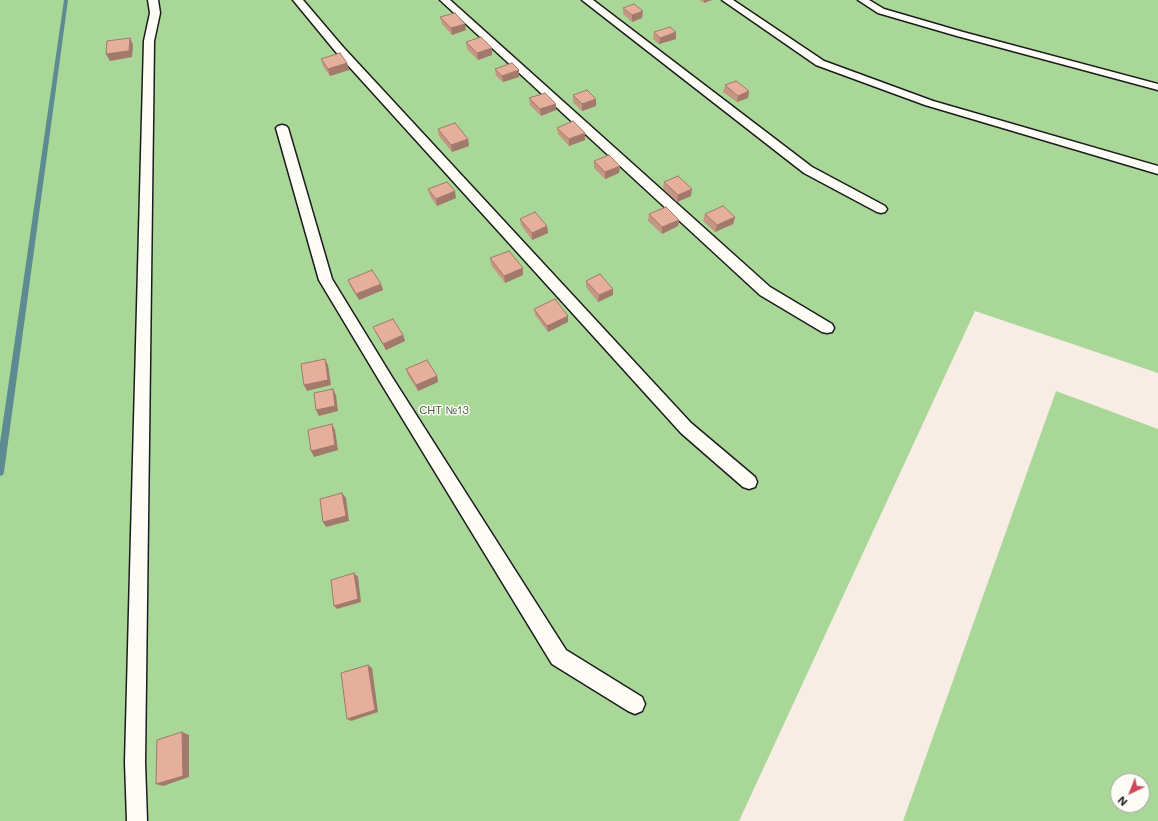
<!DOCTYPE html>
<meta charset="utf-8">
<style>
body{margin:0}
#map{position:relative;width:1158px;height:821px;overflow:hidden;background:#f8ede5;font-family:Mali,sans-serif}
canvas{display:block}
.north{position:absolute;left:1110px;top:773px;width:40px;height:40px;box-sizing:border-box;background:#fdfcf7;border:1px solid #a3a29f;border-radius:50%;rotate:223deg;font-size:11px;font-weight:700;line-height:16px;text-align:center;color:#1c1c1c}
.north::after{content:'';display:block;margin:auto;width:14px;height:18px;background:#d1495b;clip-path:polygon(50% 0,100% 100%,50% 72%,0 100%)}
</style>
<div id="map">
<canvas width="1158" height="821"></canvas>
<div class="north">N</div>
</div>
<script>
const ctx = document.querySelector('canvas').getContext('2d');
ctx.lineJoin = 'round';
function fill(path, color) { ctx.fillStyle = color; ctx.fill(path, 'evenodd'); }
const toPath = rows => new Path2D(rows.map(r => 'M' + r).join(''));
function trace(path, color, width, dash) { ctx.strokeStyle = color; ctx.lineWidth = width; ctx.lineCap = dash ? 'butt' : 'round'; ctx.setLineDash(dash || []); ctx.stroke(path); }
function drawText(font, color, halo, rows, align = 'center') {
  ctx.font = font + ' Mali,sans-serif'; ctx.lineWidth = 3; ctx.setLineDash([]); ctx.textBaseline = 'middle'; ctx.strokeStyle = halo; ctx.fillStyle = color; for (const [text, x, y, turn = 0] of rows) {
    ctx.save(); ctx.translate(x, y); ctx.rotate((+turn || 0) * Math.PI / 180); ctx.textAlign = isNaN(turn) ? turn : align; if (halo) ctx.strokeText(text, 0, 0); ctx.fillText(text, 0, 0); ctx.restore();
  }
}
fill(toPath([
 [0,0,1158,0,1158,373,975,311,739,821,0,821],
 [1056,391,1158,429,1158,821,903,821],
 [1118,781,1142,781,1142,805,1118,805]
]), '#a9d797');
fill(toPath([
 [64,0,68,0,4,472,3,475,0,476,0,443,64,0]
]), '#5c8b92');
const service = toPath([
 [148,0,158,0,160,13,154,41,145,762,147,821,127,821,125,762,144,41,150,13,148,0],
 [293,0,303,0,343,47,691,423,755,477,757,482,755,487,749,489,743,487,681,433,335,51,293,0],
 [440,0,450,0,770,287,832,324,834,328,832,332,827,333,822,332,760,295,440,0],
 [582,0,593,0,812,167,885,206,887,209,885,212,881,213,877,212,804,173,582,0],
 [722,0,733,0,824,61,933,101,1158,166,1158,174,925,105,816,65,722,0],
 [858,0,869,0,884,9,963,32,1158,84,1158,90,957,36,878,13,858,0],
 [282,125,286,126,288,128,332,279,392,377,566,650,642,697,645,704,642,711,635,714,628,711,552,664,382,385,319,280,276,128,278,126,282,125]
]);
trace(service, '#1c1c1c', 3);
fill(service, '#fdfcf7');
fill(toPath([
 [700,0,712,0,704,3],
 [623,8,642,18,632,22,623,14],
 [440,17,466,30,452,35,442,24],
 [654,32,676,39,659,44,653,39],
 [466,42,492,55,478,60,467,49],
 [321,59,347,63,349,70,330,76,323,66],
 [495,69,519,70,519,77,503,82,496,76],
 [725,85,749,91,748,98,737,102,723,92],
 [573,95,596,106,582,111,573,102],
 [529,98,556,104,556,110,541,116,530,105],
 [557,128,585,140,569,146,558,134],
 [438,129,468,139,469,146,452,152,439,136],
 [594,161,619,173,605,179,594,168],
 [664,182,691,196,677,202,663,188],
 [428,189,456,198,437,206,430,196],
 [649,214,679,220,678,226,662,234,648,221],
 [705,214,735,217,733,224,715,232,703,221],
 [520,219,547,226,548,233,532,240,521,225],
 [490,258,523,268,523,275,505,283,491,265],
 [348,280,381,284,383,290,359,300,350,286],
 [586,281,613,295,598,302,586,287],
 [534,309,568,316,568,322,548,332,535,315],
 [373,327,403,335,405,341,386,350,376,333],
 [406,369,437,376,438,382,418,391,408,375]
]), '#c69685');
fill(toPath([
 [704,0,712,0,704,3],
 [643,11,642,18,632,22,632,15],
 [465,24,466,30,452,35,451,28],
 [676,32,676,39,659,44,660,38],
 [130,38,133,45,132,57,110,61,106,54],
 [492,48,492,55,478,60,477,53],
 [347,63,349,70,330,76,328,69],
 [519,70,519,77,503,82,502,76],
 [749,91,748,98,737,102,738,96],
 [596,99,596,106,582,111,582,104],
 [556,104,556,110,541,116,540,109],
 [585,133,585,140,569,146,569,139],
 [468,139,469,146,452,152,451,145],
 [620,166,619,173,605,179,605,172],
 [692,189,691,196,677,202,678,195],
 [455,191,456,198,437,206,436,199],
 [735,217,733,224,715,232,717,225],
 [679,220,678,226,662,234,662,227],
 [547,226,548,233,532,240,532,233],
 [523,268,523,275,505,283,504,276],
 [381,284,383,290,359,300,356,294],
 [613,289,613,295,598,302,599,295],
 [568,316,568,322,548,332,547,326],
 [403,335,405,341,386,350,383,344],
 [325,359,328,365,331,385,307,391,304,385],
 [437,376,438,382,418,391,416,385],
 [333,389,336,395,338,411,319,416,316,410],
 [332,424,335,430,338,450,314,457,311,451],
 [342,493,346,498,349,521,326,527,323,522],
 [354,573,358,577,361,602,337,609,334,606],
 [368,665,372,668,378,712,351,721,347,719],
 [182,732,189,735,189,777,163,786,156,784]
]), '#a17a6c');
const building = toPath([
 [634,4,643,11,632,15,623,8,634,4],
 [455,13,465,24,451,28,440,17,455,13],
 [670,27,676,32,660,38,654,32,670,27],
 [481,37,492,48,477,53,466,42,481,37],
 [130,38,129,51,106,54,107,41,130,38],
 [340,53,347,63,328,69,321,59,340,53],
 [512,63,519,70,502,76,495,69,512,63],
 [736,81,749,91,738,96,725,85,736,81],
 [587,90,596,99,582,104,573,95,587,90],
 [545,93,556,104,540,109,529,98,545,93],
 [573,121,585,133,569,139,557,128,573,121],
 [455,123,468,139,451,145,438,129,455,123],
 [609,155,620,166,605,172,594,161,609,155],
 [678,176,692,189,678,195,664,182,678,176],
 [447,182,455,191,436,199,428,189,447,182],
 [723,206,735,217,717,225,705,214,723,206],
 [666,207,679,220,662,227,649,214,666,207],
 [535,212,547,226,532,233,520,219,535,212],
 [509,251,523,268,504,276,490,258,509,251],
 [372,270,381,284,356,294,348,280,372,270],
 [600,274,613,289,599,295,586,281,600,274],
 [555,299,568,316,547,326,534,309,555,299],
 [393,319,403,335,383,344,373,327,393,319],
 [325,359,328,380,304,385,301,364,325,359],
 [427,360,437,376,416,385,406,369,427,360],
 [333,389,335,406,316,410,314,393,333,389],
 [332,424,335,445,311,451,308,430,332,424],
 [342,493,346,516,323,522,320,499,342,493],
 [354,573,358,599,334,606,331,580,354,573],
 [368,665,375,710,347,719,341,673,368,665],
 [182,732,183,776,156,784,157,740,182,732]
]);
fill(building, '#e6af9b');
trace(building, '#a17a6c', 1);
drawText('11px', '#4d5d47', '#fdfcf7', [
 ["СНТ №13",444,411]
]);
</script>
